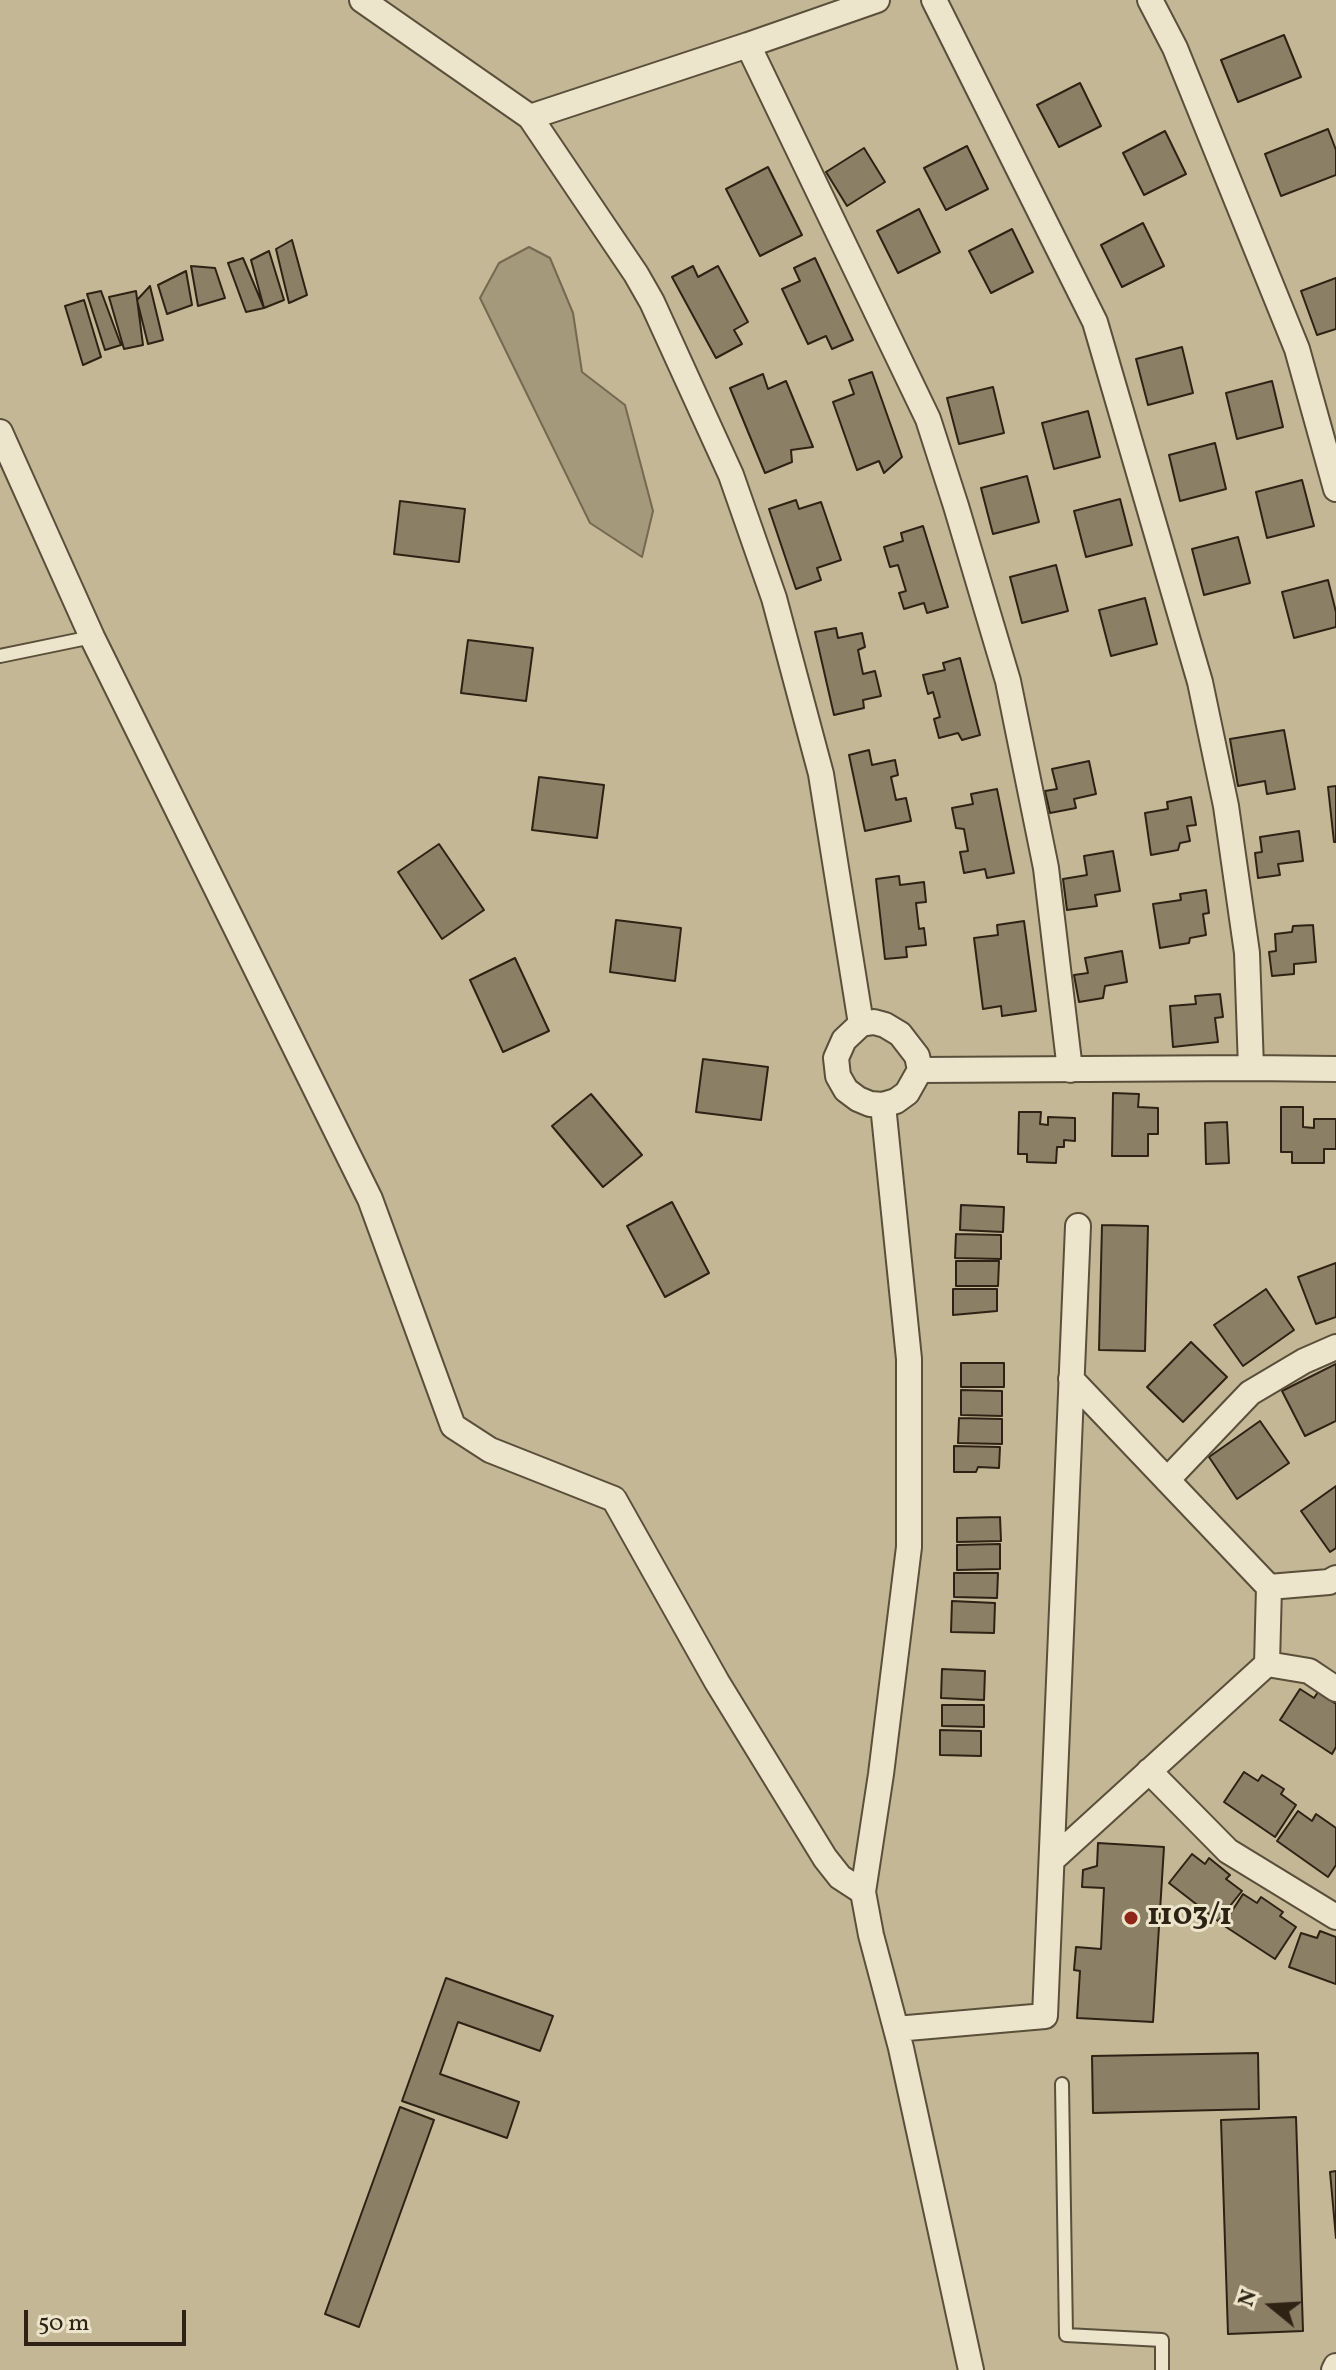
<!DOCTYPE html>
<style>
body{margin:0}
#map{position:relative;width:1336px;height:2370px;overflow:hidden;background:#e2d6af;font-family:Vollkorn,serif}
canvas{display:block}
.north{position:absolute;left:1232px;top:2266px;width:80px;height:80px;-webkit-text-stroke:6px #ece4cb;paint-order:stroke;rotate:288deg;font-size:22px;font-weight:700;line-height:32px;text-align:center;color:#2d2214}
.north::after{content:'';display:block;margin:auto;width:28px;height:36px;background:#2d2214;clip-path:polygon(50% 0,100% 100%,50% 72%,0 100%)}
.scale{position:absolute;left:24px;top:2310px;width:162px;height:36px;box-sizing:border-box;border:4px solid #2d2214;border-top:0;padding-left:10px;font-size:24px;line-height:28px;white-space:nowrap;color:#2d2214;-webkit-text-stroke:6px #ece4cb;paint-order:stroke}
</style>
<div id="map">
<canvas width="1336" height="2370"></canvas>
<div class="north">N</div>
<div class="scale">50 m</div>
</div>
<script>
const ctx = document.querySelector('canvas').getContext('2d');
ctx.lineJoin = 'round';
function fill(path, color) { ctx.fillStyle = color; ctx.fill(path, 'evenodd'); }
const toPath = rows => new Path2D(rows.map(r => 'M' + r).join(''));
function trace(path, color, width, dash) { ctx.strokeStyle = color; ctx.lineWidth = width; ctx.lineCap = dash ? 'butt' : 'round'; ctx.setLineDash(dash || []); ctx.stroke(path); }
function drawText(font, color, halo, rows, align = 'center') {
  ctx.font = font + ' Vollkorn,serif'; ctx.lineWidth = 6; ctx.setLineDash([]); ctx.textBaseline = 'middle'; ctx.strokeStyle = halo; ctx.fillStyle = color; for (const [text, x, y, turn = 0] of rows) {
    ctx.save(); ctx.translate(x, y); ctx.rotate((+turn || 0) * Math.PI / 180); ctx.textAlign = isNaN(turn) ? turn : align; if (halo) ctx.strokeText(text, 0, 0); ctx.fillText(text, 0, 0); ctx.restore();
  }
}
fill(toPath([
 [0,0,1336,0,1336,2370,0,2370]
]), '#c3b795');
const water = toPath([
 [529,247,550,258,573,313,582,372,625,405,653,511,642,557,590,523,480,298,499,263,529,247]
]);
fill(water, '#a4997a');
trace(water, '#746951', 2);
const building = toPath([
 [1284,35,1301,77,1238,102,1221,60,1284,35],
 [1080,83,1101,126,1059,147,1037,105,1080,83],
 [1328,129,1336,150,1336,175,1281,196,1265,154,1328,129],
 [1165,131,1186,174,1144,195,1123,153,1165,131],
 [967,146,988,189,946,210,924,168,967,146],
 [864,148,885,182,847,206,826,172,864,148],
 [768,167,802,235,760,256,726,189,768,167],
 [919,209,940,252,898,273,877,231,919,209],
 [1143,223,1164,266,1122,287,1101,245,1143,223],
 [1012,229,1033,272,991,293,969,251,1012,229],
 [292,240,307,295,289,303,276,249,292,240],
 [269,251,284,300,264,308,251,260,269,251],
 [243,258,264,308,246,312,228,263,243,258],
 [815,258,853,340,832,349,826,336,808,344,782,289,800,281,794,268,815,258],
 [191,266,215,268,225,298,198,306,191,266],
 [693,266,698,277,718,266,748,322,734,330,742,344,716,358,672,277,693,266],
 [186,271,192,305,167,314,158,285,186,271],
 [1336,278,1336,329,1317,335,1301,291,1336,278],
 [150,286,163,340,148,344,137,300,150,286],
 [101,291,121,345,105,350,87,294,101,291],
 [136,291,143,345,124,349,109,297,136,291],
 [84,300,101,357,83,365,65,306,84,300],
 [1182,347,1193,393,1148,405,1136,359,1182,347],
 [872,372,902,457,884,473,879,461,857,470,833,402,854,394,849,380,872,372],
 [763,374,768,389,786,381,813,447,791,450,792,462,765,473,730,388,763,374],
 [1272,381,1283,427,1237,439,1226,393,1272,381],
 [993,387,1004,433,959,444,947,398,993,387],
 [1088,411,1100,457,1054,469,1042,423,1088,411],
 [1215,443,1226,489,1180,501,1169,455,1215,443],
 [1027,476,1039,522,993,534,981,488,1027,476],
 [1302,480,1314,526,1267,538,1256,492,1302,480],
 [1120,499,1132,545,1086,557,1074,511,1120,499],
 [796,500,799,509,821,502,841,560,817,568,821,580,796,589,769,509,796,500],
 [400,501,465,509,459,562,394,554,400,501],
 [923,526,948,607,927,613,924,603,904,609,899,593,906,591,898,565,890,567,884,547,903,541,901,533,923,526],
 [1238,537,1250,583,1204,595,1192,549,1238,537],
 [1056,565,1068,611,1022,623,1010,577,1056,565],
 [1328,580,1336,612,1336,627,1294,638,1282,592,1328,580],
 [1145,598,1157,644,1111,656,1099,610,1145,598],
 [836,628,838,638,862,633,865,647,858,650,863,674,875,671,881,696,863,700,864,708,834,715,815,632,836,628],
 [468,640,533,648,526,701,461,693,468,640],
 [960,658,980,735,962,740,958,733,939,738,934,719,940,717,933,692,928,694,923,675,945,670,943,663,960,658],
 [1284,730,1295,789,1267,794,1265,781,1238,786,1230,739,1284,730],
 [869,750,872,765,895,760,898,775,891,777,896,800,906,798,911,821,865,831,849,755,869,750],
 [1089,761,1096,794,1074,799,1076,808,1050,813,1045,791,1057,789,1052,769,1089,761],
 [539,777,604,785,597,838,532,830,539,777],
 [1336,786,1336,842,1334,842,1328,787,1336,786],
 [997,789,1014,873,987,878,985,869,964,873,960,852,968,851,964,829,956,828,952,808,973,804,971,794,997,789],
 [1191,797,1196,825,1187,826,1190,841,1180,843,1178,850,1151,855,1145,813,1168,809,1167,802,1191,797],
 [1299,831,1303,861,1278,864,1280,875,1258,878,1255,853,1262,852,1260,837,1299,831],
 [439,844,484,910,442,939,398,872,439,844],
 [1113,851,1120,891,1095,895,1097,906,1067,910,1063,879,1087,875,1084,856,1113,851],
 [899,876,900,885,924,882,926,902,916,903,919,929,924,928,926,945,906,947,907,957,885,959,876,879,899,876],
 [1206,890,1209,913,1203,914,1206,935,1190,938,1189,943,1160,948,1153,904,1181,900,1180,894,1206,890],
 [616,920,681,928,675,981,610,972,616,920],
 [1024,921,1036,1011,1002,1016,1001,1006,983,1009,974,938,998,935,997,925,1024,921],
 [1313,925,1316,962,1294,964,1294,974,1272,976,1269,952,1276,951,1275,934,1292,932,1293,926,1313,925],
 [1122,951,1127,982,1105,986,1103,998,1079,1002,1074,975,1088,973,1085,958,1122,951],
 [515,958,549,1031,503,1052,470,980,515,958],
 [1220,994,1223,1017,1215,1018,1218,1042,1173,1047,1170,1006,1196,1004,1195,996,1220,994],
 [703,1059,768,1067,761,1120,696,1112,703,1059],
 [1113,1093,1139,1094,1138,1107,1158,1108,1158,1134,1148,1134,1148,1156,1112,1156,1113,1093],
 [591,1094,642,1155,603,1187,552,1126,591,1094],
 [1281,1107,1303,1107,1303,1127,1314,1128,1314,1119,1336,1119,1336,1149,1324,1149,1324,1163,1292,1163,1292,1152,1281,1152,1281,1107],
 [1019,1112,1041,1112,1040,1124,1048,1125,1048,1117,1075,1118,1075,1141,1064,1140,1064,1147,1057,1147,1056,1163,1027,1162,1027,1154,1018,1154,1019,1112],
 [1227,1122,1229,1163,1206,1164,1205,1123,1227,1122],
 [672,1202,709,1273,665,1297,627,1226,672,1202],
 [961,1205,1004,1207,1003,1232,960,1230,961,1205],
 [1102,1225,1148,1226,1145,1351,1099,1350,1102,1225],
 [956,1234,1001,1235,1001,1259,955,1258,956,1234],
 [956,1261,999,1261,998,1286,956,1286,956,1261],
 [1336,1263,1336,1317,1316,1324,1298,1277,1336,1263],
 [953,1289,997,1289,997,1311,953,1315,953,1289],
 [1266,1289,1294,1330,1243,1366,1214,1325,1266,1289],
 [1191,1342,1227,1377,1183,1422,1147,1387,1191,1342],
 [961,1363,1004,1363,1004,1387,961,1387,961,1363],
 [1336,1364,1336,1421,1305,1436,1282,1391,1336,1364],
 [961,1390,1002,1391,1002,1416,961,1415,961,1390],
 [959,1418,1002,1419,1002,1444,958,1443,959,1418],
 [1260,1421,1289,1463,1237,1499,1209,1457,1260,1421],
 [954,1446,1000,1447,999,1468,978,1467,976,1472,954,1472,954,1446],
 [1336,1486,1336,1548,1330,1552,1301,1511,1336,1486],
 [1000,1517,1001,1541,957,1542,957,1518,1000,1517],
 [1000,1544,1000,1569,957,1570,957,1545,1000,1544],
 [954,1573,998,1573,997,1598,954,1597,954,1573],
 [952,1601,995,1603,994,1633,951,1632,952,1601],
 [942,1669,985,1671,984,1700,941,1698,942,1669],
 [1300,1689,1314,1698,1318,1692,1336,1704,1336,1747,1332,1754,1280,1720,1300,1689],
 [942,1705,984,1705,984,1727,942,1726,942,1705],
 [940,1730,981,1731,981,1756,940,1755,940,1730],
 [1244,1772,1258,1781,1262,1775,1284,1789,1281,1794,1296,1805,1275,1837,1224,1802,1244,1772],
 [1298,1811,1312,1821,1316,1814,1336,1828,1336,1865,1328,1877,1277,1841,1298,1811],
 [1098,1843,1164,1847,1153,2022,1077,2018,1080,1971,1074,1970,1076,1947,1101,1949,1104,1888,1082,1887,1083,1870,1097,1866,1098,1843],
 [1192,1854,1205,1864,1209,1858,1230,1875,1226,1879,1242,1891,1218,1921,1169,1883,1192,1854],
 [1243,1894,1257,1903,1261,1897,1283,1912,1280,1916,1296,1927,1275,1959,1223,1925,1243,1894],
 [1320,1931,1336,1937,1336,1984,1289,1967,1301,1933,1317,1938,1320,1931],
 [446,1978,553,2016,540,2051,458,2022,440,2074,519,2102,507,2138,402,2101,446,1978],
 [1258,2053,1259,2109,1093,2113,1092,2056,1258,2053],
 [400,2107,434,2120,359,2327,325,2314,400,2107],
 [1296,2117,1303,2331,1228,2334,1221,2120,1296,2117],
 [1336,2171,1336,2238,1330,2172,1336,2171]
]);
fill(building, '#8b8065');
trace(building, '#2d2214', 2);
const lane = toPath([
 [0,656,92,637],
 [1062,2084,1066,2335,1162,2340,1162,2370]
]);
const street = toPath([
 [362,0,530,117],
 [1150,0,1175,48,1297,349,1336,489],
 [748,45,877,0],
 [0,432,92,637,370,1199,453,1426,490,1450,614,1499,717,1682,825,1858,840,1877,863,1892],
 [861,1024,874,1022,885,1025,900,1034,917,1056,920,1070,907,1093,896,1101,883,1105,909,1359,909,1547,881,1774,863,1892,871,1935,901,2048,971,2370],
 [1251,1068,1336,1069],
 [920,1070,1251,1068,1247,953,1226,806,1200,682,1095,322,934,0],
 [883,1105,870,1104,858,1099,846,1090,838,1076,836,1058,844,1040,861,1024,821,774,774,598,731,475,652,302,636,274,530,117,748,45,928,419,956,506,1008,681,1046,868,1070,1070],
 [1167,1480,1250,1393,1304,1361,1336,1347],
 [1269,1587,1329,1582,1336,1578],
 [1267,1664,1309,1671,1336,1689],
 [1149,1771,1228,1851,1336,1917],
 [1052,1860,1267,1664,1269,1587,1071,1379],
 [896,2029,1045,2016,1078,1226],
 [1334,2370,1336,2366]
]);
trace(lane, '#5a4f3b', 16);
trace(street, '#5a4f3b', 28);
trace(lane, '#ece4cb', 12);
trace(street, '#ece4cb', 24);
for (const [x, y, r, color] of [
 [1131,1918,8,"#8f2418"]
]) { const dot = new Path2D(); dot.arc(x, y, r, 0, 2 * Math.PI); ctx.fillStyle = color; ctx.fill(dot); trace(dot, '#ece4cb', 3); }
drawText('bold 32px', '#2d2214', '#ece4cb', [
 ["1103/1",1147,1918]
], 'left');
</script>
